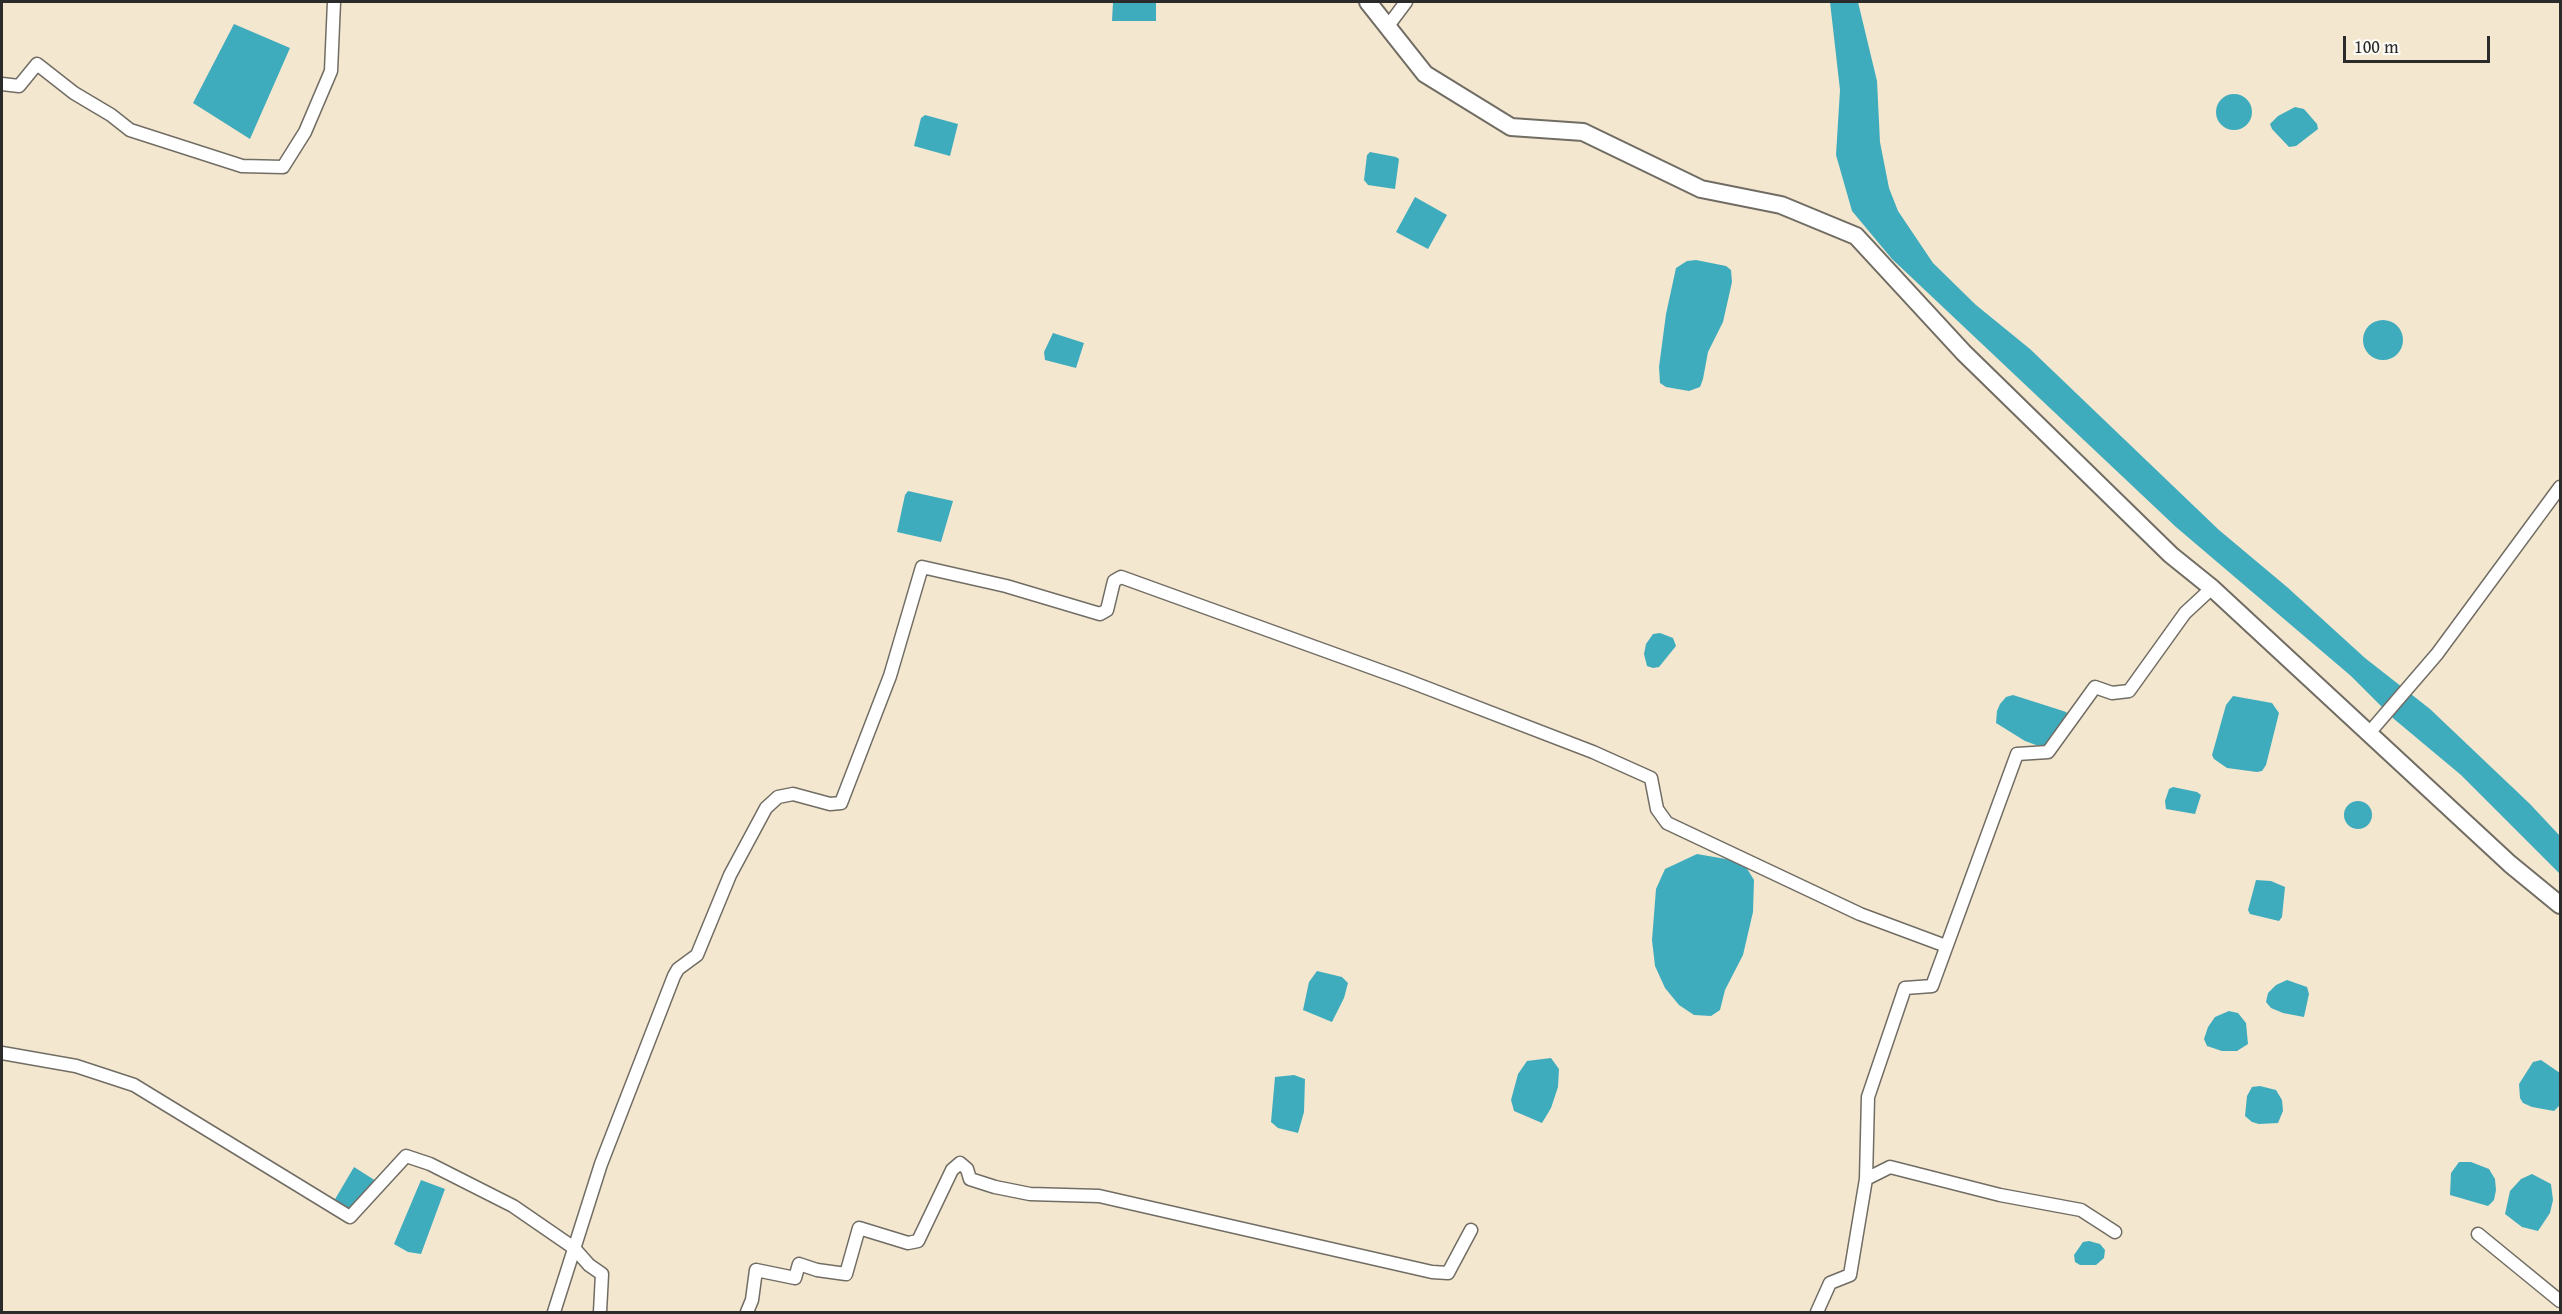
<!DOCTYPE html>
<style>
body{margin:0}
#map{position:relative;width:2562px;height:1314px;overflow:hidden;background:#f4e7cf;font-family:"Gentium Book Plus",serif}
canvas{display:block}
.frame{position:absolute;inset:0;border:3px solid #2b2b2b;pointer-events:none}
.scale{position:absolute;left:2343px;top:36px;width:147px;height:27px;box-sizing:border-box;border:3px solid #2b2b2b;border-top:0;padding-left:8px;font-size:18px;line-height:21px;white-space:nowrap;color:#2b2b2b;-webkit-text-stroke:4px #fdfcf7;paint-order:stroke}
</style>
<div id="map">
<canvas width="2562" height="1314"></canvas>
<div class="frame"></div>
<div class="scale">100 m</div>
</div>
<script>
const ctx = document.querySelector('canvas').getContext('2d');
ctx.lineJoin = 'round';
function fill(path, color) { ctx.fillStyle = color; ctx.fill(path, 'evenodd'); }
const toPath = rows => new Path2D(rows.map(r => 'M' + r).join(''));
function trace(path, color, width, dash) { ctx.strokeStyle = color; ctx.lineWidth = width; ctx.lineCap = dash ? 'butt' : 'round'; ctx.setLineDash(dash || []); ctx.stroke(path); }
fill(toPath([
 [1113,2,1156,2,1156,21,1112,21],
 [1830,2,1858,2,1877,81,1880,142,1889,188,1898,211,1933,263,1976,305,2030,349,2219,530,2287,587,2365,658,2430,709,2530,804,2560,836,2560,874,2461,775,2394,719,2351,676,2176,527,1892,259,1852,211,1836,155,1840,90],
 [234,24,290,48,250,139,193,103],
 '2216 112a18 18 0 1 1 36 0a18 18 0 1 1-36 0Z',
 [2295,107,2304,109,2317,124,2318,129,2296,146,2289,147,2272,129,2270,124,2278,116],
 [925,115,958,124,950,156,914,146,921,118],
 [1370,152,1396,157,1399,159,1395,189,1368,185,1364,180,1367,155],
 [1415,197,1447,215,1428,249,1396,232],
 [1696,260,1726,266,1731,270,1732,282,1723,322,1708,352,1703,379,1700,387,1689,391,1666,387,1660,383,1659,367,1666,314,1676,268,1687,261],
 '2363 340a20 20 0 1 1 40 0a20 20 0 1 1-40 0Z',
 [1053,333,1084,343,1076,368,1045,360,1044,352],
 [908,491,953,501,941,542,897,532,905,495],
 [1660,633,1673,638,1676,646,1659,667,1653,668,1647,666,1644,654,1646,644,1653,634],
 [2013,695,2057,709,2066,712,2069,716,2047,745,2036,745,2025,741,1996,723,1997,711,2000,704,2006,697],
 [2233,696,2272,703,2279,713,2266,765,2262,771,2257,772,2227,768,2214,759,2212,755,2226,705],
 [2173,787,2197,792,2201,795,2195,814,2166,809,2165,801,2169,789],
 '2344 815a14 14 0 1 1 28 0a14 14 0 1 1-28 0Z',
 [1697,854,1743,862,1754,880,1753,912,1743,955,1725,990,1720,1010,1711,1016,1694,1015,1679,1005,1665,988,1655,966,1652,940,1656,889,1665,869],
 [2256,880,2271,881,2285,887,2282,917,2279,921,2250,914,2248,910],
 [1317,971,1342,977,1348,983,1344,998,1332,1022,1303,1010,1309,982],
 [2287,980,2307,987,2309,994,2304,1017,2283,1013,2271,1008,2266,1002,2268,993,2276,985],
 [2229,1011,2238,1013,2246,1023,2248,1044,2237,1051,2222,1051,2207,1046,2204,1039,2208,1027,2215,1017],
 [1551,1058,1559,1069,1558,1087,1551,1108,1542,1123,1514,1111,1511,1100,1518,1074,1527,1061],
 [2541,1060,2560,1073,2560,1105,2554,1111,2532,1107,2523,1103,2520,1098,2519,1084,2533,1062],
 [1294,1075,1305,1079,1304,1112,1298,1133,1278,1128,1271,1122,1275,1077],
 [2260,1086,2276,1090,2282,1100,2283,1111,2278,1123,2259,1124,2252,1122,2245,1116,2247,1096,2252,1087],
 [2459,1162,2471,1162,2489,1169,2495,1179,2496,1190,2494,1200,2488,1206,2450,1195,2451,1173],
 [354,1167,376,1181,350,1217,334,1201],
 [2532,1174,2551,1184,2553,1200,2550,1213,2538,1231,2522,1227,2505,1214,2510,1191,2521,1179],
 [421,1180,445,1189,421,1254,408,1252,394,1244],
 [2089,1241,2100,1244,2105,1250,2104,1258,2096,1265,2080,1265,2075,1262,2074,1255,2083,1242]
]), '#3facbe');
const street = toPath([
 [1388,26,1406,2],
 [2,84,19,86,37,64,74,93,111,115,130,130,242,166,283,167,305,132,331,71,334,2],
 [2369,733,2437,654,2560,487],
 [2,1053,76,1066,134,1085,350,1217,406,1156,430,1164,513,1206,574,1248,589,1265,602,1274,600,1312],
 [1866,1179,1890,1167,2000,1195,2081,1210,2115,1232],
 [2478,1234,2560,1301],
 [554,1312,601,1164,674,976,678,969,697,955,730,875,766,808,778,797,793,794,830,804,841,803,890,676,922,567,1006,586,1100,614,1107,610,1114,581,1121,577,1406,680,1593,752,1651,778,1657,809,1667,823,1860,914,1946,946],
 [747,1312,752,1300,756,1270,795,1278,799,1264,817,1270,846,1274,859,1228,908,1243,918,1241,952,1170,960,1163,967,1169,970,1179,995,1187,1030,1194,1099,1196,1432,1272,1448,1273,1471,1230],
 [1817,1312,1830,1283,1850,1275,1866,1179,1868,1097,1905,988,1932,986,2017,754,2048,752,2095,687,2112,693,2129,691,2185,613,2212,588]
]);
const secondary = toPath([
 [1368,2,1425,74,1511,127,1583,132,1701,189,1781,205,1856,236,1964,353,2171,555,2212,588,2510,864,2560,905]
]);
trace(street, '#716d64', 15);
trace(secondary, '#716d64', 20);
trace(street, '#fff', 12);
trace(secondary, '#fff', 16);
</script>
